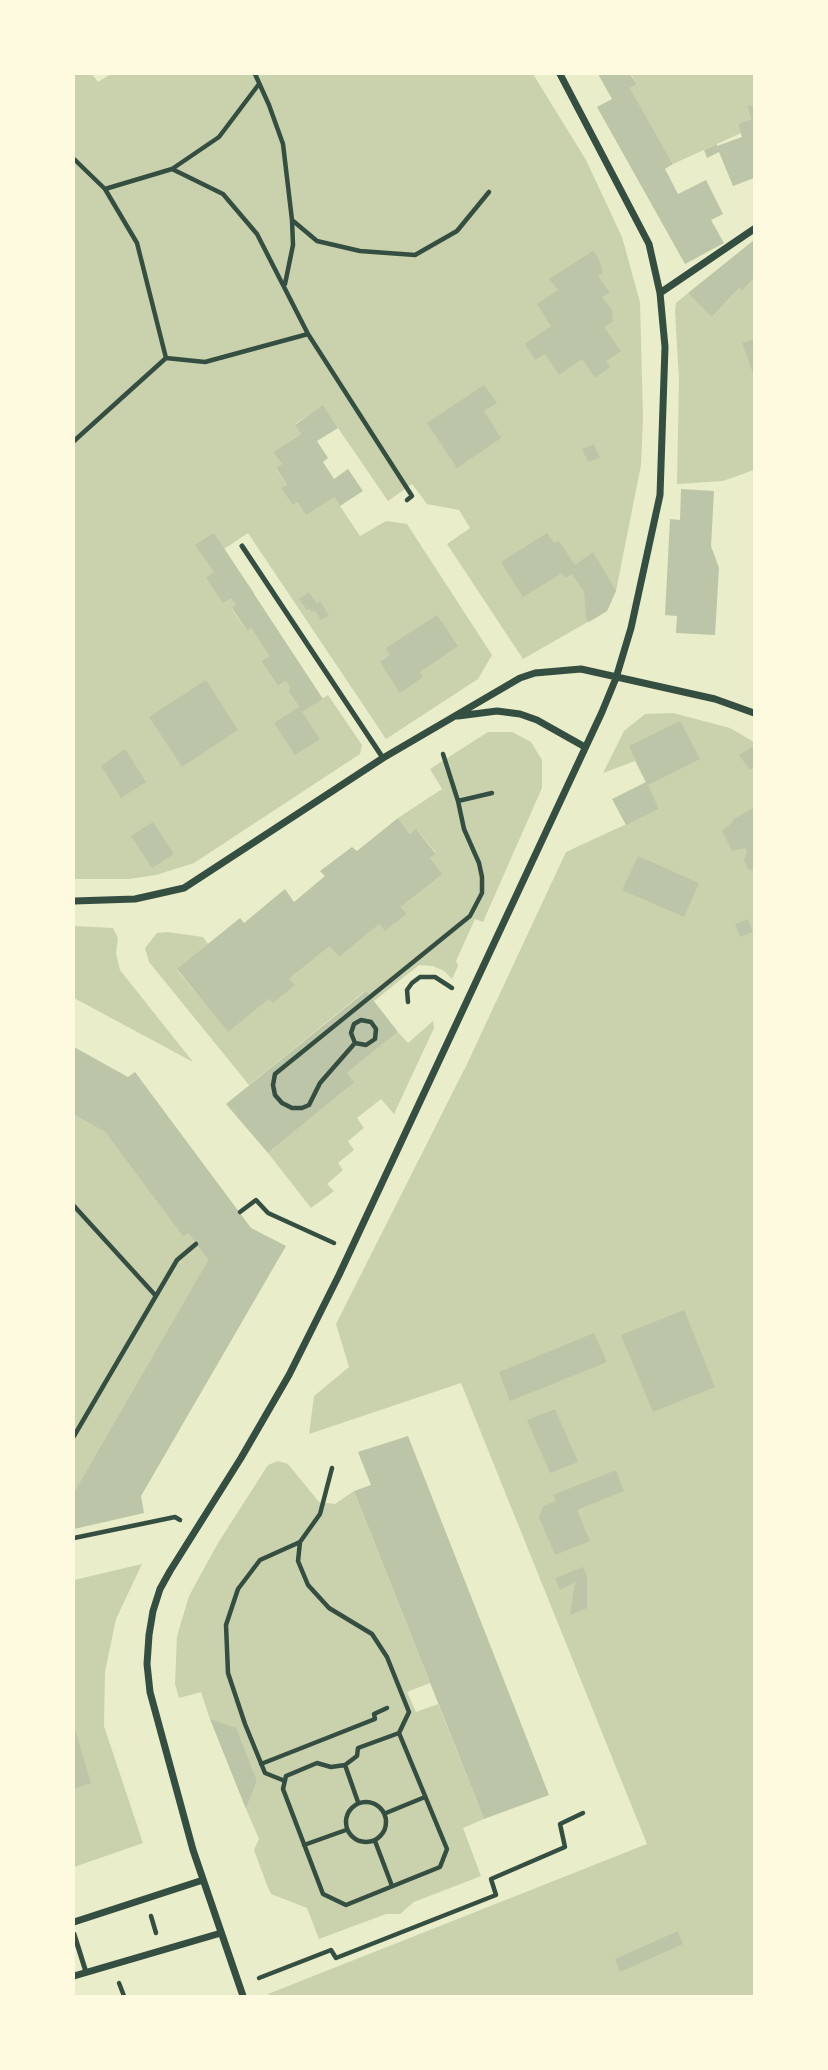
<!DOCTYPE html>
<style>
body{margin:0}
#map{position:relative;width:828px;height:2070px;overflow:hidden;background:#e9edc9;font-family:"Varela Round",sans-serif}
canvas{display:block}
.frame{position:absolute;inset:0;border:75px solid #fefae0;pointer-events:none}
</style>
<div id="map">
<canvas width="828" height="2070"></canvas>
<div class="frame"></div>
</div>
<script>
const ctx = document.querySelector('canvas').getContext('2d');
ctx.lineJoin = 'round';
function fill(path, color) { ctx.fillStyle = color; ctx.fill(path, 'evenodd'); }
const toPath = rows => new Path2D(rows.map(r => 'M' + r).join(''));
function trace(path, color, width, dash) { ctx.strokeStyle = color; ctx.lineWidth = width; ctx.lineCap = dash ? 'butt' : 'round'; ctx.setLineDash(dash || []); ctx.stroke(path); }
fill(toPath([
 [74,74,92,74,98,82,111,74,533,74,586,160,622,237,640,302,643,417,641,465,616,591,607,611,523,659,447,544,470,528,459,510,427,504,412,484,388,501,323,406,295,424,301,434,273,452,282,464,276,469,287,485,282,488,293,505,298,502,334,497,360,536,386,521,407,524,492,655,478,679,386,739,248,533,224,549,254,593,232,609,246,630,251,628,269,656,261,661,278,686,286,681,290,688,288,691,302,712,328,695,362,745,360,754,194,863,156,875,129,879,74,879],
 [631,74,754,74,754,105,747,108,751,119,738,124,741,133,673,164,630,88,637,84],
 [754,278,754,470,723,481,677,484,679,379,675,311,676,303,688,293,713,316,739,288,742,291],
 [673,713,730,728,754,742,754,1996,269,1996,268,1994,647,1844,461,1383,309,1434,314,1396,349,1367,336,1324,467,1064,566,852,659,809,635,761,603,773,624,731,645,714],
 [488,732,512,732,531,742,542,760,542,788,483,922,475,919,456,961,458,966,452,979,444,971,433,966,419,965,374,1001,365,991,249,1085,149,962,145,948,157,933,167,932,203,937,208,944,177,970,228,1031,269,999,294,985,289,979,330,946,379,924,386,930,407,914,401,907,443,874,430,858,436,853,417,830,410,834,398,818,442,789,430,769],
 [74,926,113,928,118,938,116,953,120,970,193,1062,74,998],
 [433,1021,434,1028,394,1114,381,1099,357,1118,364,1128,348,1141,354,1150,338,1163,343,1170,327,1184,334,1191,311,1208,268,1153,355,1082,347,1073,398,1032,408,1043],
 [74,1115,105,1132,183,1237,188,1233,208,1260,74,1492],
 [278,1461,288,1464,319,1502,335,1504,354,1491,430,1683,407,1692,416,1712,438,1704,484,1819,463,1828,481,1876,414,1902,400,1914,386,1914,319,1939,307,1908,271,1894,267,1885,254,1850,259,1839,246,1809,257,1781,210,1719,201,1692,179,1698,175,1684,177,1636,189,1596,218,1543,268,1465],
 [142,1564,116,1619,105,1672,104,1726,143,1843,74,1867,74,1580]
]), '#cad2ad');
fill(toPath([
 [598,74,630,74,637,84,630,88,673,164,665,169,678,194,706,180,723,214,711,220,724,243,685,264,597,107,612,99],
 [754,105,754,178,733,186,719,152,707,158,704,150,717,144,717,146,742,137,738,124,751,119,747,107],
 [754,240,754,278,742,291,739,288,712,317,688,293],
 [593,251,599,260,603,273,598,276,610,293,602,297,612,310,613,322,604,327,621,351,606,361,610,367,595,378,582,359,559,375,545,354,535,360,525,344,551,326,537,304,558,290,549,279],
 [754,339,754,376,742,343],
 [484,385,497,403,484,411,501,438,457,468,427,423],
 [323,405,338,428,317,441,328,458,323,462,334,479,348,469,363,491,340,506,334,497,306,515,298,502,293,505,281,488,287,485,276,468,282,464,273,452,301,434,295,425],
 [594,444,600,458,588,462,582,449],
 [681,489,714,491,711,546,719,568,715,635,676,633,677,616,665,615,670,519,680,520],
 [214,533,323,699,302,712,320,739,295,755,274,723,299,707,288,691,290,688,286,681,278,686,261,661,269,656,251,628,247,631,232,608,236,605,231,598,223,603,206,578,214,572,195,545],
 [547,533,554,543,559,541,575,565,593,552,616,591,607,611,589,622,586,618,584,592,572,574,565,578,562,573,523,597,501,562],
 [309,592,317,604,320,601,329,615,321,620,315,611,312,612,310,609,307,610,299,599],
 [437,615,458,646,420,672,423,677,400,693,380,662,390,655,386,648],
 [206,680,238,730,182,767,149,717],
 [680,721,700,759,648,785,659,809,626,825,612,799,646,782,629,746],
 [754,746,754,767,750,770,739,755],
 [125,749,146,782,121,798,101,766],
 [754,808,754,871,748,869,744,860,747,851,745,848,732,851,722,831,733,822,732,820],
 [398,818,410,834,416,829,436,854,430,858,443,874,401,907,407,914,385,931,379,924,339,957,330,946,289,979,295,985,273,1003,269,999,228,1032,177,969,240,918,244,923,285,889,294,902,325,876,320,871,352,847,357,851],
 [153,822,174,854,152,868,131,836],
 [638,856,699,883,684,917,622,890],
 [748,919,753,932,740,937,735,924],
 [366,991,398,1032,347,1073,355,1082,268,1153,226,1104],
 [74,1047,128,1077,135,1072,251,1228,286,1246,141,1496,144,1513,74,1529,74,1492,208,1260,188,1233,183,1237,105,1132,74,1115],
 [684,1310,715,1387,653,1412,621,1335],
 [594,1333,607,1362,510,1401,499,1372],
 [555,1409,578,1462,550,1473,527,1420],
 [408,1436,549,1795,484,1819,354,1491,371,1485,358,1452],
 [616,1470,624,1491,577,1510,590,1541,555,1555,539,1517,543,1506,556,1501,553,1495],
 [583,1567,587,1577,587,1608,570,1615,575,1582,560,1590,555,1578],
 [210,1719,236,1728,257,1781,246,1809],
 [74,1726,91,1783,74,1789],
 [678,1931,683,1944,620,1972,615,1959]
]), '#bcc5a7');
trace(toPath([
 [255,74,269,105,283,144,292,220,293,245,285,284],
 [74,159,105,189,137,243,166,358,205,362,308,334,412,496,407,500],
 [172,169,223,194,257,234,308,334],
 [105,189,172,169,219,137,259,84],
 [292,220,317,241,360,251,415,255,457,231,489,192],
 [74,441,166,358],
 [458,801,492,793],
 [408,1002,407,990,412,983,420,977,435,977,452,988],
 [355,1043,366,1045,375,1039,376,1029,371,1022,361,1020,354,1024,351,1033,355,1043,320,1083,309,1105,302,1108,292,1108,282,1103,275,1095,273,1085,275,1074,470,916,482,893,482,877,479,863,464,829,458,801,443,754],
 [74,1206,156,1296],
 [240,1212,256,1200,268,1213,334,1243],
 [74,1436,177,1260,196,1244],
 [332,1468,320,1514,300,1542,298,1561,308,1585,329,1608,372,1634,387,1657,409,1712,399,1733,447,1849,440,1867,346,1905,323,1894,283,1789,286,1776,317,1763,331,1767,345,1765,357,1756,358,1748,399,1733],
 [74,1538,175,1517,180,1520],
 [261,1764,375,1719,374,1714,387,1708],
 [345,1765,358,1802],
 [285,1781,265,1773,245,1724,228,1673,226,1625,238,1589,260,1560,300,1542],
 '346 1822a20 20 0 1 1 40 0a20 20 0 1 1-40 0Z',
 [386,1813,425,1797],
 [375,1841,392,1886],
 [304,1845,346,1830],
 [151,1916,156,1933],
 [259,1978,331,1950,336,1958,496,1895,491,1879,565,1847,560,1824,583,1813],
 [119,1983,124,1996]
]), '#344e41', 4.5);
trace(toPath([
 [242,546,383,758],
 [74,1934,86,1972]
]), '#344e41', 5);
trace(toPath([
 [660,293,754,229],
 [458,716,497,711,520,714,537,720,585,747],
 [74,901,135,899,184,888,383,758,520,678,535,673,581,669,715,699,754,713],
 [74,1922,203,1880],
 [74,1976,221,1933],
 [243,1996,193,1850,150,1692,147,1664,149,1635,153,1611,160,1589,170,1571,241,1458,289,1375,339,1275,602,712,616,678,631,628,660,495,665,347,660,293,649,244,560,74]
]), '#344e41', 7);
</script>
